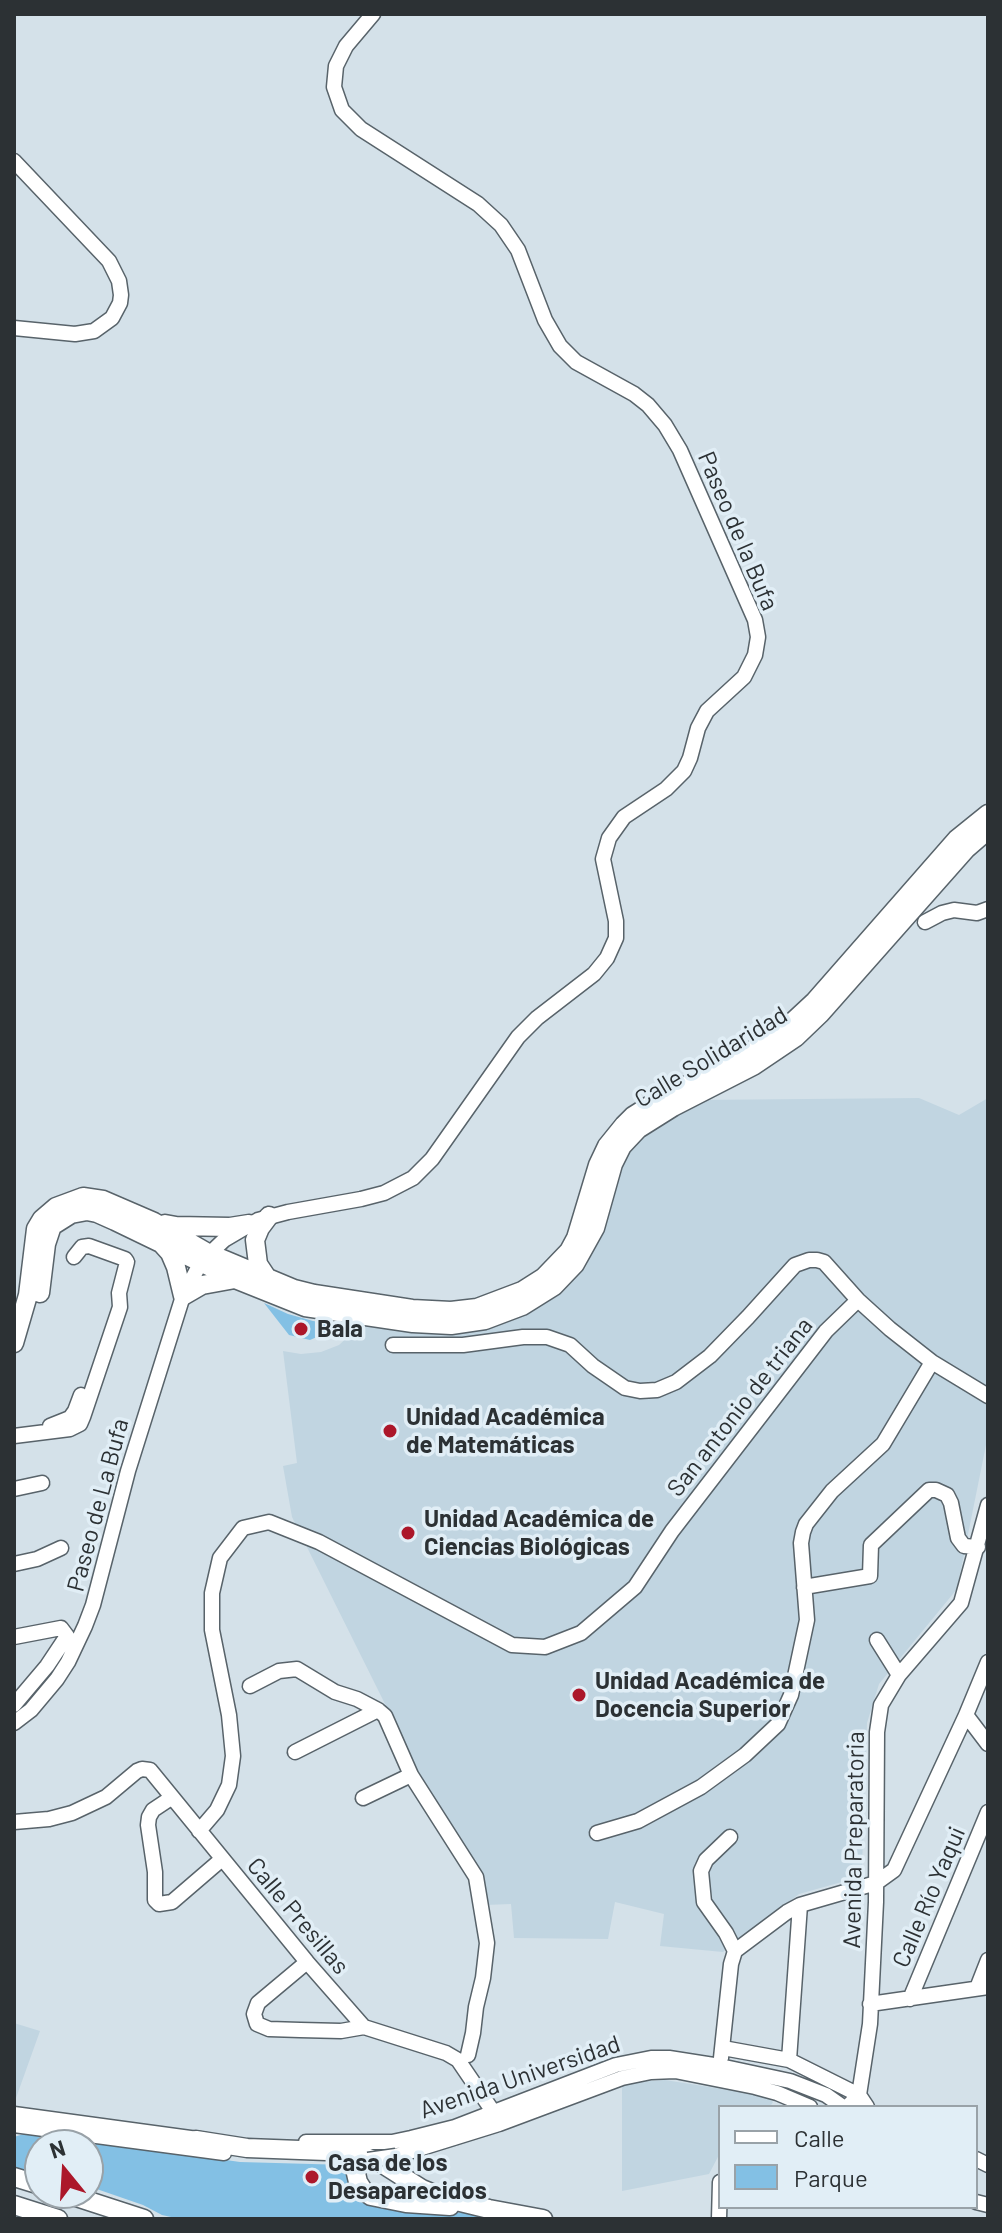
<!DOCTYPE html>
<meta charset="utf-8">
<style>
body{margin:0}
#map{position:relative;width:1002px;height:2233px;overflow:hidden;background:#d4e1e9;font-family:Barlow,sans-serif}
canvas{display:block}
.frame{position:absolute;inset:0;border:16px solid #2c3134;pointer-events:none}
.legend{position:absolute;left:718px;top:2105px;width:260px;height:104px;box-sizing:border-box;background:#e1eef6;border:2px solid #99a2a8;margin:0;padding:10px 14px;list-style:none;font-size:24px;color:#2c3134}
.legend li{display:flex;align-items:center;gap:16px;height:40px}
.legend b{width:40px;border:2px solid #99a2a8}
.north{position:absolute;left:24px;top:2129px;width:80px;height:80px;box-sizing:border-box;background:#e1eef6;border:2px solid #99a2a8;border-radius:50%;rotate:342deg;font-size:22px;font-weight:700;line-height:32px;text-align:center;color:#2c3134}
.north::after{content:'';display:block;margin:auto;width:28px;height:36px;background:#ac172a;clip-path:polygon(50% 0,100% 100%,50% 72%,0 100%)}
</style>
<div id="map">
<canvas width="1002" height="2233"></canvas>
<div class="frame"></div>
<ul class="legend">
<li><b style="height:10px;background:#fff"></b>Calle</li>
<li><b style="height:22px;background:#83c0e4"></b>Parque</li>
</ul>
<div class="north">N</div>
</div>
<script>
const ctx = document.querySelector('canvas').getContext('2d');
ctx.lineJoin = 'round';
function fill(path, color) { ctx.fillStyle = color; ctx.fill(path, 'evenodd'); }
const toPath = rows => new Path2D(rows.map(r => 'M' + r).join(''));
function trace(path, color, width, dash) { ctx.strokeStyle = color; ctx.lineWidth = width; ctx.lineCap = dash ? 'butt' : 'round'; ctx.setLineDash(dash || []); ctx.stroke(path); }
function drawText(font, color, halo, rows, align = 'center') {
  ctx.font = font + ' Barlow,sans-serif'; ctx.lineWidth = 7; ctx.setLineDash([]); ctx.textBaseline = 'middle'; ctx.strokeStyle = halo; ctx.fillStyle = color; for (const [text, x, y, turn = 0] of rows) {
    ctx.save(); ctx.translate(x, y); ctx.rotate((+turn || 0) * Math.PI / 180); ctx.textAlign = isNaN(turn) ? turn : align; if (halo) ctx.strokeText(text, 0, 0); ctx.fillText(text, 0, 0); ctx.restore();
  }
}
fill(toPath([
 [919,1098,959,1115,988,1098,988,1435,957,1589,879,1684,867,1723,862,1866,856,1878,799,1894,723,1952,660,1946,664,1914,615,1902,608,1939,514,1938,511,1904,485,1905,292,1517,283,1466,297,1463,283,1351,301,1354,321,1352,339,1345,352,1333,369,1324,525,1314,561,1294,586,1267,601,1227,620,1163,638,1137,696,1100],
 [14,2023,40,2031,16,2098,14,2098],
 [665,2080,766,2096,773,2102,770,2107,720,2107,720,2153,709,2174,622,2191,622,2083]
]), '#c1d5e1');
fill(toPath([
 [264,1303,288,1314,313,1321,344,1325,310,1340,289,1335],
 [30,2132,240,2162,347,2165,349,2175,376,2205,473,2214,501,2219,180,2219,162,2215,143,2205,88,2186,88,2145,40,2145,40,2175,14,2167,14,2137]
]), '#83c0e4');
const minor = toPath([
 [14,161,109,261,119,281,121,295,120,303,112,318,94,331,75,334,14,328],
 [925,922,942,913,954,910,977,913,988,909],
 [393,1345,463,1345,523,1337,547,1337,570,1345,593,1366,625,1388,640,1391,657,1390,676,1382,710,1356,748,1317,795,1265,809,1260,817,1260,824,1262,858,1300,890,1329,932,1362,988,1396],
 [50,1426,70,1418,75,1411,81,1395],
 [14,1436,70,1429,80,1424,83,1417,120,1307,119,1293,127,1262,125,1259,89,1246,82,1247,74,1257],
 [14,1489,42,1483],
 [14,1564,37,1559,61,1548],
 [804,1587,870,1576,871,1545,929,1490,936,1490,947,1495,951,1503,958,1538,964,1546,978,1547],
 [14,1637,61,1628,67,1636,47,1666,14,1705],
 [877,1640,899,1675],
 [250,1686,279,1671,297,1669,335,1692,357,1699,378,1710,385,1716,411,1775,476,1877,487,1943,483,1978,476,2007,473,2033,468,2055],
 [966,1715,988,1744],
 [14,1723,31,1710,57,1679,68,1662,85,1626,93,1605,128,1471,183,1296,201,1262,224,1240,258,1220,288,1212,361,1199,384,1193,413,1178,432,1159,518,1037,537,1018,594,974,607,958,616,938,616,921,603,859,609,838,624,817,666,789,684,771,690,758,698,728,707,711,744,677,755,655,758,637,755,620,680,450,665,425,648,405,634,394,576,362,560,346,545,320,518,250,501,225,478,204,361,129,342,110,334,87,336,66,346,46,373,14],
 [295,1752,378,1710],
 [171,1798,153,1810,149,1817,148,1825,155,1872,155,1900,159,1904,172,1902,222,1859],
 [363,1798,411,1775],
 [14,1822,49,1819,72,1813,106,1797,137,1771,142,1769,150,1770,307,1962,364,2027,446,2053,458,2060,494,2113,499,2124],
 [199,1831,217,1810,229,1785,233,1756,229,1715,212,1630,212,1593,220,1558,243,1528,269,1522,319,1542,512,1645,545,1647,581,1633,635,1587,672,1531,826,1331,858,1300],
 [597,1833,638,1821,701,1787,745,1755,778,1724,791,1695,807,1620,801,1543,803,1532,806,1524,832,1491,883,1444,932,1362],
 [730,1837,706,1860,701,1871,704,1902,726,1933,735,1951],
 [735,1951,787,1912,800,1905,876,1883,894,1870,966,1715,988,1662],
 [307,1962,258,2003,254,2014,257,2024,269,2029,300,2030,341,2031,364,2027],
 [977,1988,988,1960],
 [910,1999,988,1812],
 [870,2004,988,1987],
 [723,2048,789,2060,859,2095,867,2107],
 [721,2058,731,1964,735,1951],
 [789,2060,800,1905],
 [847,2107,859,2095,870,2024,876,1902,877,1732,881,1705,899,1675,961,1603,988,1505],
 [14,2114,205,2140],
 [14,2125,224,2153],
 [306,2142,392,2142,411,2138,455,2127,616,2065,651,2058,669,2058,720,2066,790,2081,826,2095,843,2107],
 [396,2156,499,2124,622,2078,651,2072,675,2071,755,2087,777,2093,810,2107],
 [976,2159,988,2165],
 [976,2202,988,2205],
 [719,2219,720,2182]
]);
const major = toPath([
 [165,1224,176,1226,230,1227,249,1224],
 [161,1243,170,1253,176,1267,183,1296,202,1285,235,1279],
 [268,1279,258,1264,255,1240,260,1228,269,1216],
 [40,1293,46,1244,52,1226,71,1214,87,1211,97,1213,115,1221,235,1279,305,1307,413,1323,451,1325,485,1320,522,1306,554,1286,575,1264,595,1228,613,1164,622,1146,638,1129,673,1107,753,1066,796,1037,820,1014,966,849,988,830],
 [14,1343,28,1295,36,1229,42,1219,56,1207,83,1197,103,1200,154,1222,208,1253,294,1289,314,1294,412,1309,451,1311,477,1308,522,1291,544,1277,569,1251,576,1238,598,1165,607,1146,624,1125,633,1116,660,1099,735,1060,771,1039,787,1027,815,1001,957,839,988,814],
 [196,2140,247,2148,353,2152,381,2163,422,2189,444,2198,489,2209,543,2219],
 [357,2160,355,2169,358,2182,363,2190,371,2196,406,2203,450,2206],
 [14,2177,40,2185],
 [64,2193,144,2219],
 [14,2205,58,2219]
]);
trace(minor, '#58636a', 17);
trace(major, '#58636a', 21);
trace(minor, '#fff', 14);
trace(major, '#fff', 18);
const minorBridge = toPath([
 [368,2160,396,2156]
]);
trace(minorBridge, '#58636a', 17, []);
trace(minorBridge, '#fff', 14);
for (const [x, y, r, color] of [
 [301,1329,8,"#ac172a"],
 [390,1431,8,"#ac172a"],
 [408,1533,8,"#ac172a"],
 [579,1695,8,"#ac172a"],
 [312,2177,8,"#ac172a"]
]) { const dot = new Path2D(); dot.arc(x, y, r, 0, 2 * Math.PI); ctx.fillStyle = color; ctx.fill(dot); trace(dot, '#e1eef6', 3); }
drawText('24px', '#2c3134', '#e1eef6', [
 ["Paseo de la Bufa",738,531,67],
 ["Calle Solidaridad",711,1057,-31],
 ["San antonio de triana",740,1407,-52],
 ["Paseo de La Bufa",98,1505,-75],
 ["Avenida Preparatoria",854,1840,-89],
 ["Calle Río Yaqui",929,1897,-67],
 ["Calle Presillas",298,1916,50],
 ["Avenida Universidad",520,2077,-19]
]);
drawText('bold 24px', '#2c3134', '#e1eef6', [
 ["Bala",317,1329],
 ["Unidad Académica",406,1417],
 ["de Matemáticas",406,1445],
 ["Unidad Académica de",424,1519],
 ["Ciencias Biológicas",424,1547],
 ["Unidad Académica de",595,1681],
 ["Docencia Superior",595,1709],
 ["Casa de los",328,2163],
 ["Desaparecidos",328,2191]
], 'left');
</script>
